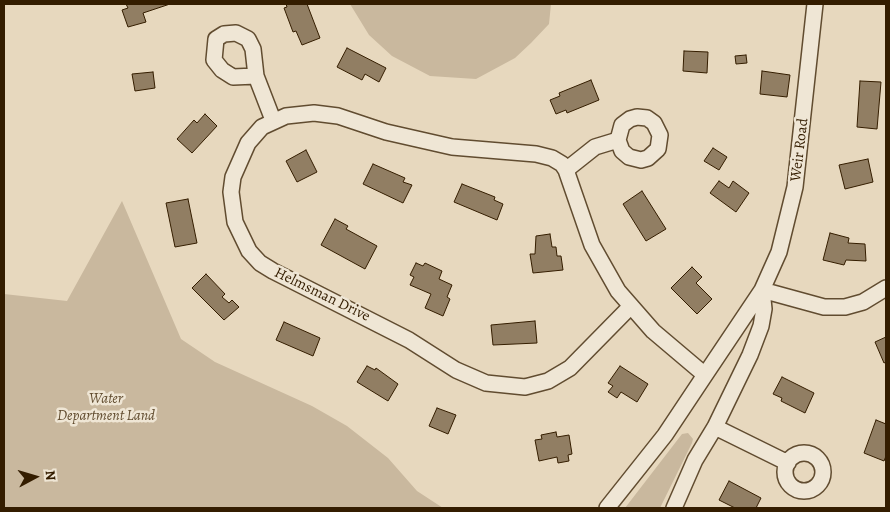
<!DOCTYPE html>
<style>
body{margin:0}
#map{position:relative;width:890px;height:512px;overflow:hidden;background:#e7d8be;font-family:Alegreya,serif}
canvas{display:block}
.frame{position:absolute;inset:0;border:5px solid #341d00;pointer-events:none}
.north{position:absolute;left:10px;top:452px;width:50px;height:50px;-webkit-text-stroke:4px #efe6d5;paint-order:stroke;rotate:84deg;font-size:14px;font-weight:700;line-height:20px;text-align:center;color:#341d00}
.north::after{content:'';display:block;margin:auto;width:18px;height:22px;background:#341d00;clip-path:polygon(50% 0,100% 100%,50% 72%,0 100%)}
</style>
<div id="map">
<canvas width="890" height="512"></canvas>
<div class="frame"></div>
<div class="north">N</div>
</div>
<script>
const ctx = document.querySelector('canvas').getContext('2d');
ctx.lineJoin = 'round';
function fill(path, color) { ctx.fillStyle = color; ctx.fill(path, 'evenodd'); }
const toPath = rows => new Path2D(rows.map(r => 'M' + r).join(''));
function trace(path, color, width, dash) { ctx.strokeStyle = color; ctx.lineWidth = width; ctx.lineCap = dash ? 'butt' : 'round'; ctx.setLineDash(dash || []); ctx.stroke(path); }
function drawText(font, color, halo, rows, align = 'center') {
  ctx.font = font + ' Alegreya,serif'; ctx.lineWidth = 5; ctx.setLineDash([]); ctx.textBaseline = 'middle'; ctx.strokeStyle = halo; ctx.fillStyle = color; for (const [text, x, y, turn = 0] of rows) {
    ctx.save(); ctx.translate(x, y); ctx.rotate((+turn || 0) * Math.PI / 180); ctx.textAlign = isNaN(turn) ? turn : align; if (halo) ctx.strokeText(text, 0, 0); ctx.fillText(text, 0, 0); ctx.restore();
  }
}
fill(toPath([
 [350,4,551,4,549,24,531,43,515,58,476,79,430,76,392,56,369,35],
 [122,201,181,339,215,362,312,406,347,426,388,458,417,491,443,508,4,508,4,294,67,301],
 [688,433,693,439,692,443,660,508,625,508,682,434]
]), '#c9b89e');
const building = toPath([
 [126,4,170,4,143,13,146,22,128,27,122,10,128,8,126,4],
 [286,4,307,4,320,38,302,45,296,31,293,32,284,8,287,7,286,4],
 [347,48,386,68,379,82,365,74,362,80,337,67,347,48],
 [684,51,708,52,707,73,683,71,684,51],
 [746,55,747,63,736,64,735,56,746,55],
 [762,71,790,75,787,97,760,94,762,71],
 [153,72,155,88,135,91,132,74,153,72],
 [591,80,599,100,567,113,566,110,556,114,550,100,560,96,559,93,591,80],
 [860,81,881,82,877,129,857,127,860,81],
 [205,114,217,126,192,153,177,139,194,120,197,123,205,114],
 [713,148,727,157,719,170,704,161,713,148],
 [306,150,317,172,297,182,286,161,306,150],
 [868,159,873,182,845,189,839,165,868,159],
 [373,164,405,178,403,182,412,185,403,203,363,184,373,164],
 [719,181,729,188,733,181,749,193,736,212,710,193,719,181],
 [462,184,495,197,494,200,503,204,497,220,454,202,462,184],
 [642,191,666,229,646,241,623,204,642,191],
 [188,199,197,243,175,247,166,203,188,199],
 [335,219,348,226,346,229,377,246,365,269,321,245,335,219],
 [830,233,849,238,848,243,865,244,866,261,846,260,844,265,823,260,830,233],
 [550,234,552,247,556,247,557,256,561,256,563,270,533,273,530,254,535,254,536,236,550,234],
 [416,263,423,266,425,263,442,271,439,279,452,285,447,297,450,299,443,316,425,308,431,294,410,285,414,277,410,275,416,263],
 [692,267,702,277,696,283,712,299,697,314,671,288,692,267],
 [206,274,225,294,222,297,229,303,232,300,239,307,224,320,192,288,206,274],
 [535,321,537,343,493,345,491,325,535,321],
 [284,322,320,338,313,356,276,340,284,322],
 [886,337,886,362,884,363,875,342,886,337],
 [367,366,375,370,376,368,398,384,388,401,357,382,367,366],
 [620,366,648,384,637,402,621,392,617,398,608,392,613,386,608,383,620,366],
 [782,377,814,393,805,413,781,401,782,398,773,394,782,377],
 [437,408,456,415,448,434,429,426,437,408],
 [876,420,886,424,886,456,884,461,864,453,876,420],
 [556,432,557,437,569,435,572,454,568,455,569,461,558,463,557,457,539,461,535,440,542,439,541,435,556,432],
 [729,481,761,498,756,508,735,508,719,500,729,481]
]);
fill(building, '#917e63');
trace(building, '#341d00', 1);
const minor = toPath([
 [236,33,248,39,253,49,256,76,233,77,222,70,214,60,216,39,224,34,236,33],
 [256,76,273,120],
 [566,170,595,147,618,140,622,151,629,157,641,160,648,158,658,149,660,135,654,123,647,118,637,117,630,119,622,125,618,140],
 [630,307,570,368,548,381,525,387,486,383,456,370,409,340,273,271,260,263,249,251,235,222,231,192,233,177,248,143,262,127,286,116,314,113,338,116,386,132,452,147,536,154,552,158,562,164,566,170,592,245,618,291,653,331,705,375],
 [715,427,788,463],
 '785 472a19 19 0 1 1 38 0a19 19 0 1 1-38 0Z',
 [607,508,665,435,705,375,762,290,779,252,795,187,815,4],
 [674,508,695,460,715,427,750,355,761,326,764,309,762,290,824,307,845,307,863,302,886,288]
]);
trace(minor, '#614c30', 18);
trace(minor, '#efe6d5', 15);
drawText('15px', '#341d00', '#efe6d5', [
 ["Weir Road",800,150,-83],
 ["Helmsman Drive",322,295,26]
]);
drawText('italic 15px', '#614c2f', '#efe6d5', [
 ["Water",106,399],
 ["Department Land",106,416]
]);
</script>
